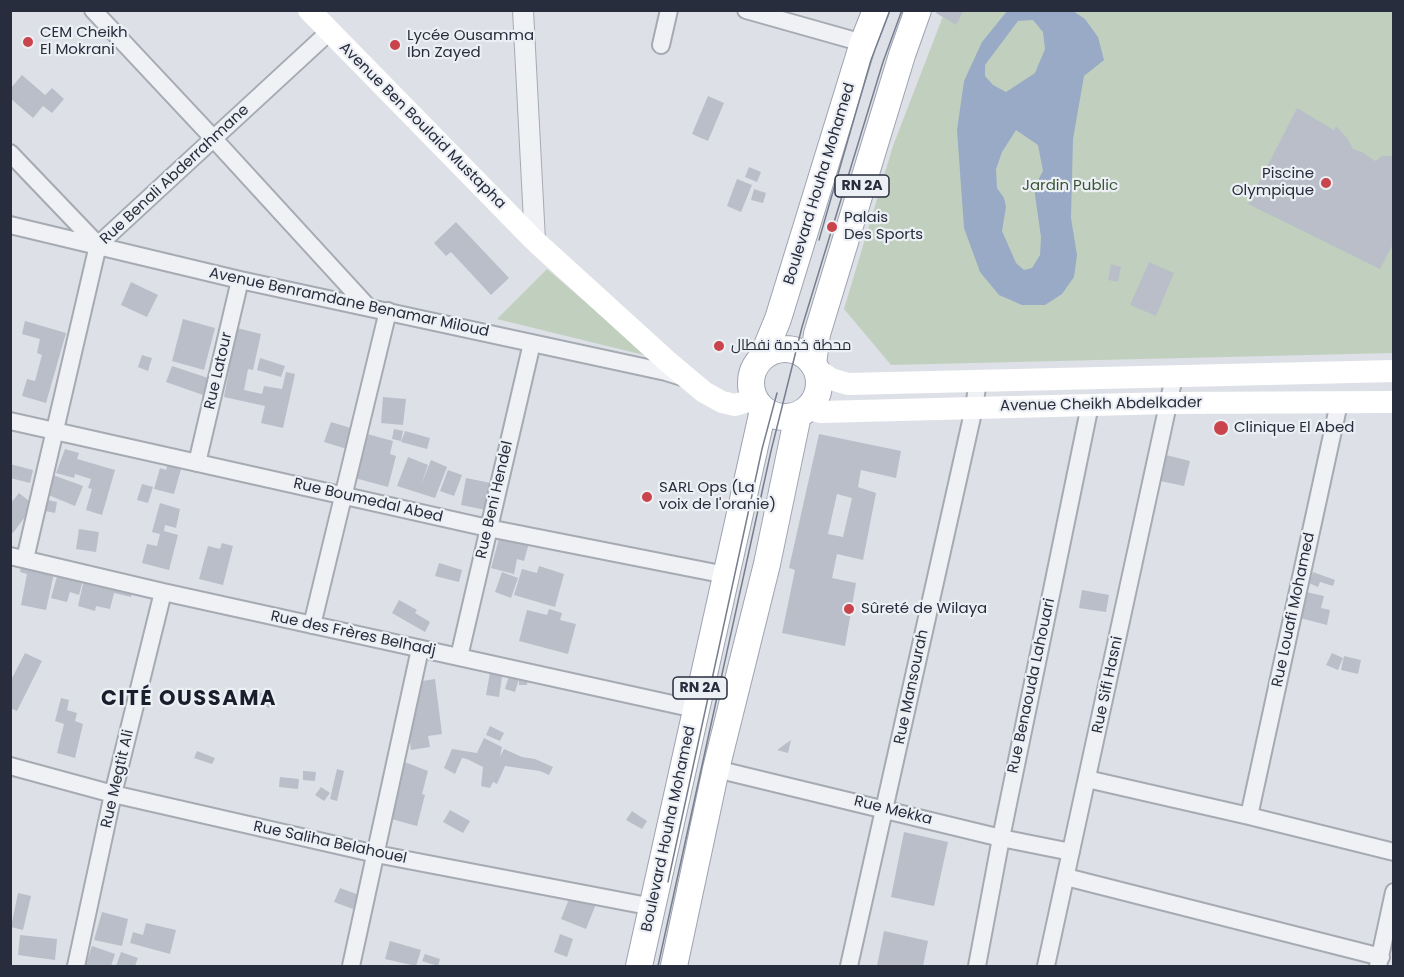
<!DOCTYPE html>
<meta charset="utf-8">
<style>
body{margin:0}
#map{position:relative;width:1404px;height:977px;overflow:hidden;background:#dde0e6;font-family:Poppins,sans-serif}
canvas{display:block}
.frame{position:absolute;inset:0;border:12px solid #272d3c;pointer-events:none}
</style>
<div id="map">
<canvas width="1404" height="977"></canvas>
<div class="frame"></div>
</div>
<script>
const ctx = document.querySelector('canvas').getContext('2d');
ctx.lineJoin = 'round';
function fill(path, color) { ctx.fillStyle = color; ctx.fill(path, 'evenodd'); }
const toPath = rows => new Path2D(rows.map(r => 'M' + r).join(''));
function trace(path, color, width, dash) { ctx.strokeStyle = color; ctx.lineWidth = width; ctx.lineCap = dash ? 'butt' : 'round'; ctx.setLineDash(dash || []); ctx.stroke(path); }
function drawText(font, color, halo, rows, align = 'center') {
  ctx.font = font + ' Poppins,Cairo,sans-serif'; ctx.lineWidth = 4.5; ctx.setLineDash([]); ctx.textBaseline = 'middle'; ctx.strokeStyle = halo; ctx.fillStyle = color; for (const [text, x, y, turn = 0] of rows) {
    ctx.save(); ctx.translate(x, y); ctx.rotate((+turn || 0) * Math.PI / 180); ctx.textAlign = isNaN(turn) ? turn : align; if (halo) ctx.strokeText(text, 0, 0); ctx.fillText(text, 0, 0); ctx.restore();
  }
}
fill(toPath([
 [945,11,1393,11,1393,353,891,365,844,309,893,146],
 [547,269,648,356,497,319]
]), '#c1d0be');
fill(toPath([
 [1008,10,1073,11,1085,19,1098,37,1104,60,1084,76,1073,139,1071,218,1077,255,1074,277,1062,294,1045,305,1022,305,999,295,980,272,964,228,957,130,964,81,982,42],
 [1033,20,1043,32,1045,49,1035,73,1006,92,993,85,985,76,985,65,1018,21],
 [1016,130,1038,145,1043,171,1034,188,1041,237,1040,255,1032,268,1024,270,1016,263,1002,231,1006,207,1004,198,997,188,996,169,1002,152]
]), '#98aac6');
fill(toPath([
 [937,10,964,10,956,25,936,13],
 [22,75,45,95,52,88,64,99,52,113,43,106,33,118,10,98,10,89],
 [708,96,724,103,708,141,692,134],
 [1297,108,1334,130,1336,126,1348,139,1353,149,1362,152,1375,161,1382,156,1394,156,1394,242,1380,269,1248,204],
 [749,167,761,172,757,182,745,177],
 [737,179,752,185,741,212,727,206],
 [754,189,766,193,763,203,751,200],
 [456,222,509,278,491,295,451,252,446,256,434,243],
 [1149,262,1174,273,1156,316,1130,305],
 [1111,264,1121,267,1118,282,1108,280],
 [131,282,158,295,147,317,121,305],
 [183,319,215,328,204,370,172,361],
 [25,321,66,333,46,403,22,396,27,379,35,381,42,355,37,353,40,339,22,334],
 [237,328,261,334,253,370,248,369,244,390,262,394,264,386,282,389,286,372,295,374,283,428,261,423,265,406,224,397],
 [142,355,152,358,148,371,138,367],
 [260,358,285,366,281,377,257,370],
 [172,366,208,378,203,395,166,382],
 [383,397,406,399,403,425,381,423],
 [331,422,354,429,347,449,324,442],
 [394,429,403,431,401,441,392,439],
 [405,431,430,438,427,449,401,442],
 [367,434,393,441,390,454,396,456,388,487,351,477,363,450],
 [819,434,901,451,896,478,861,470,858,487,876,493,863,560,837,554,832,578,856,583,845,646,782,633,795,570,789,568],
 [837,494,852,498,843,537,828,534],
 [65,449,79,453,77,459,115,470,102,515,86,510,92,489,88,488,91,479,75,474,74,478,56,473],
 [1166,455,1190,461,1184,486,1160,481],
 [408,457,428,465,421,485,431,460,447,467,435,498,397,486],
 [169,458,183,462,174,494,154,489,160,468,166,470],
 [10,464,33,470,30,483,10,478],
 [448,470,462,475,454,496,440,491],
 [53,475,83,486,75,506,46,494],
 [466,478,491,483,486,510,461,505],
 [142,484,153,487,148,503,137,500],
 [19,493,34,505,13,533,10,531,10,504],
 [43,499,57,502,55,513,41,510],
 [160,503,180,509,176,528,165,525,164,531,178,535,169,570,142,563,147,544,157,546,160,534,152,532],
 [503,524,532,532,524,561,517,559,514,574,491,568],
 [79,529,99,532,96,552,76,549],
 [222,543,233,546,223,585,199,579,208,546,220,549],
 [23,557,56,564,46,610,21,605,27,574,20,572],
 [439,563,462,570,459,582,435,576],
 [539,566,564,574,555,607,514,595,522,569,537,573],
 [86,571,133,589,131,597,114,593,110,609,96,606,95,611,78,606],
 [502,572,518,578,511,598,495,592],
 [1313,572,1335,580,1333,586,1320,582,1318,587,1309,583],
 [58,573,83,580,79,595,70,592,67,602,51,598],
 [1082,590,1109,595,1106,612,1079,608],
 [1306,592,1324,596,1321,608,1330,610,1327,625,1300,618],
 [399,600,417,610,415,613,430,622,425,632,392,613],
 [549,609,562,613,560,620,576,624,568,654,519,641,527,610,547,615],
 [25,653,42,661,17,711,10,708,10,682],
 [1332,653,1343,658,1338,670,1326,665],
 [1344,656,1361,660,1358,674,1341,670],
 [492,661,504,663,499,697,486,695],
 [510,672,528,677,527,685,519,685,519,679,515,692,505,689],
 [435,679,442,734,428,736,430,747,411,750,404,696,416,682],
 [259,692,274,700,269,708,254,700],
 [61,698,69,700,67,710,77,713,75,721,83,724,75,758,57,753,64,724,55,721],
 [490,726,504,733,500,741,486,735],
 [484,738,502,747,500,757,504,749,522,757,535,759,553,767,549,775,540,771,505,766,497,784,493,782,490,788,481,786,483,767,467,759,462,758,455,774,444,768,452,749,477,753],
 [791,740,788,753,777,750],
 [197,751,215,758,212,764,194,758],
 [402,761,428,771,422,794,425,795,417,826,384,817],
 [337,769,344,771,337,801,330,799],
 [303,771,316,772,315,781,303,780],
 [280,777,299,779,298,789,279,787],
 [321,787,330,793,324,801,315,795],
 [450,810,470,821,463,833,443,822],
 [632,811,647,821,642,829,626,820],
 [904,832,948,842,934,906,891,897],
 [340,888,359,895,353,909,334,902],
 [18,893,31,896,23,930,11,927],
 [571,894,596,904,586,929,561,919],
 [102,912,128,919,122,946,94,940],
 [146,923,176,930,170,954,130,943,133,932,143,935],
 [884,931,928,941,923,966,877,966],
 [560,934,573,939,567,957,554,952],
 [20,935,57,939,55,960,18,955],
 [390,941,421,950,416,966,385,959],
 [92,946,115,954,111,966,85,966],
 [121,952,138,958,135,966,116,966],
 [425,954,440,959,438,966,422,961]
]), '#babec9');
const minor = toPath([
 [93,10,213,138,367,306],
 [746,10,863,43],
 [661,45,669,10],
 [10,153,98,245],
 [10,225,240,280,666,372,682,377],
 [10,421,488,528,726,575],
 [197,463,240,280],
 [10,556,163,592,695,709],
 [25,559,98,245,329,32],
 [312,625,388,311],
 [459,657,532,343],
 [10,766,113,794,376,854,653,907],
 [716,769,1001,838,1071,852],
 [1087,779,1249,816,1394,852],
 [1249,816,1339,403],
 [1066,877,1381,957],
 [76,966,113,794,163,592],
 [351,966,420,649],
 [849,966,974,408,978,380],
 [977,966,1001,838,1090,405],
 [1046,966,1174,377],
 [1378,966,1394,892]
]);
const tertiary = toPath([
 [523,10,535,241]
]);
const primary = toPath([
 '751 383a34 34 0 1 1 68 0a34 34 0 1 1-68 0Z',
 [762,358,778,319,863,43,876,10],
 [813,364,817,334,902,55,918,10],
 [639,966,763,410],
 [674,966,716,769,767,564,798,415]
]);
trace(minor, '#a6aab3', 20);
trace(tertiary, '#a6aab3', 22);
trace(primary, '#9da3b1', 28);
trace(minor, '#eff1f5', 16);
trace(tertiary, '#eff1f5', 20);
trace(toPath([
 [309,10,535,241,667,361,704,392,722,402,735,405,755,399],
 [816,369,831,379,848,384,1394,371],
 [808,409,821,412,1169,403,1394,402]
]), '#fff', 22);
trace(primary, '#fff', 26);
trace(toPath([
 [819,240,871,60,890,10],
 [668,882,762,449,777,393],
 [658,966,771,451,802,327,883,62,902,10]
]), '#777e8f', 1.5);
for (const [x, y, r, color] of [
 [28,42,6,"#c9444b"],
 [395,45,6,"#c9444b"],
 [1326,183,6,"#c9444b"],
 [832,227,6,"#c9444b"],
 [719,346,6,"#c9444b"],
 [1221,428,8,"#c9444b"],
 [647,497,6,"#c9444b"],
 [849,609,6,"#c9444b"]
]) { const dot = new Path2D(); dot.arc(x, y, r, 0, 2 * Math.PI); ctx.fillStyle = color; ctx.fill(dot); trace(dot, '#eceff4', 2); }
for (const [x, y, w] of [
 [862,186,54],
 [700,688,54]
]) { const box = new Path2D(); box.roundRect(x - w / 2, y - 11, w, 22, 4.5); ctx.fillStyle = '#eceff4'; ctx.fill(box); trace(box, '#272d3c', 1.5); }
drawText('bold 14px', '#272d3c', null, [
 ["RN 2A",862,186],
 ["RN 2A",700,688]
]);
drawText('15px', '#272d3c', '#eceff4', [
 ["CEM Cheikh",40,33],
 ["El Mokrani",40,50],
 ["Lycée Ousamma",407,36],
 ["Ibn Zayed",407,53],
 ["Piscine",1314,174,"right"],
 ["Olympique",1314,191,"right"],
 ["Palais",844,218],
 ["Des Sports",844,235],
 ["محطة خدمة نفطال",731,346],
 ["Clinique El Abed",1234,428],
 ["SARL Ops (La",659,488],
 ["voix de l'oranie)",659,505],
 ["Sûreté de Wilaya",861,609]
], 'left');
drawText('15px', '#272d3c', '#eceff4', [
 ["Avenue Ben Boulaid Mustapha",422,126,45],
 ["Rue Benali Abderrahmane",175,175,-43],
 ["Boulevard Houha Mohamed",820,184,-73],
 ["Avenue Benramdane Benamar Miloud",349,303,12],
 ["Rue Latour",219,371,-77],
 ["Avenue Cheikh Abdelkader",1101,405,-1],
 ["Rue Beni Hendel",495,500,-77],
 ["Rue Boumedal Abed",368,501,13],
 ["Rue Louafi Mohamed",1294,610,-78],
 ["Rue des Frères Belhadj",353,634,12],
 ["Rue Sifi Hasni",1108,685,-78],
 ["Rue Benaouda Lahouari",1032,686,-78],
 ["Rue Mansourah",912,687,-78],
 ["Rue Megtit Ali",118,779,-77],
 ["Rue Mekka",893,811,14],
 ["Boulevard Houha Mohamed",669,829,-78],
 ["Rue Saliha Belahouel",330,843,12]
]);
drawText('15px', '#385735', '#eceff4', [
 ["Jardin Public",1070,186]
]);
ctx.letterSpacing = '1.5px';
drawText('bold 21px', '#191e2d', '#eceff4', [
 ["CITÉ OUSSAMA",189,700]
]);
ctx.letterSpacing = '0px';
</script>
